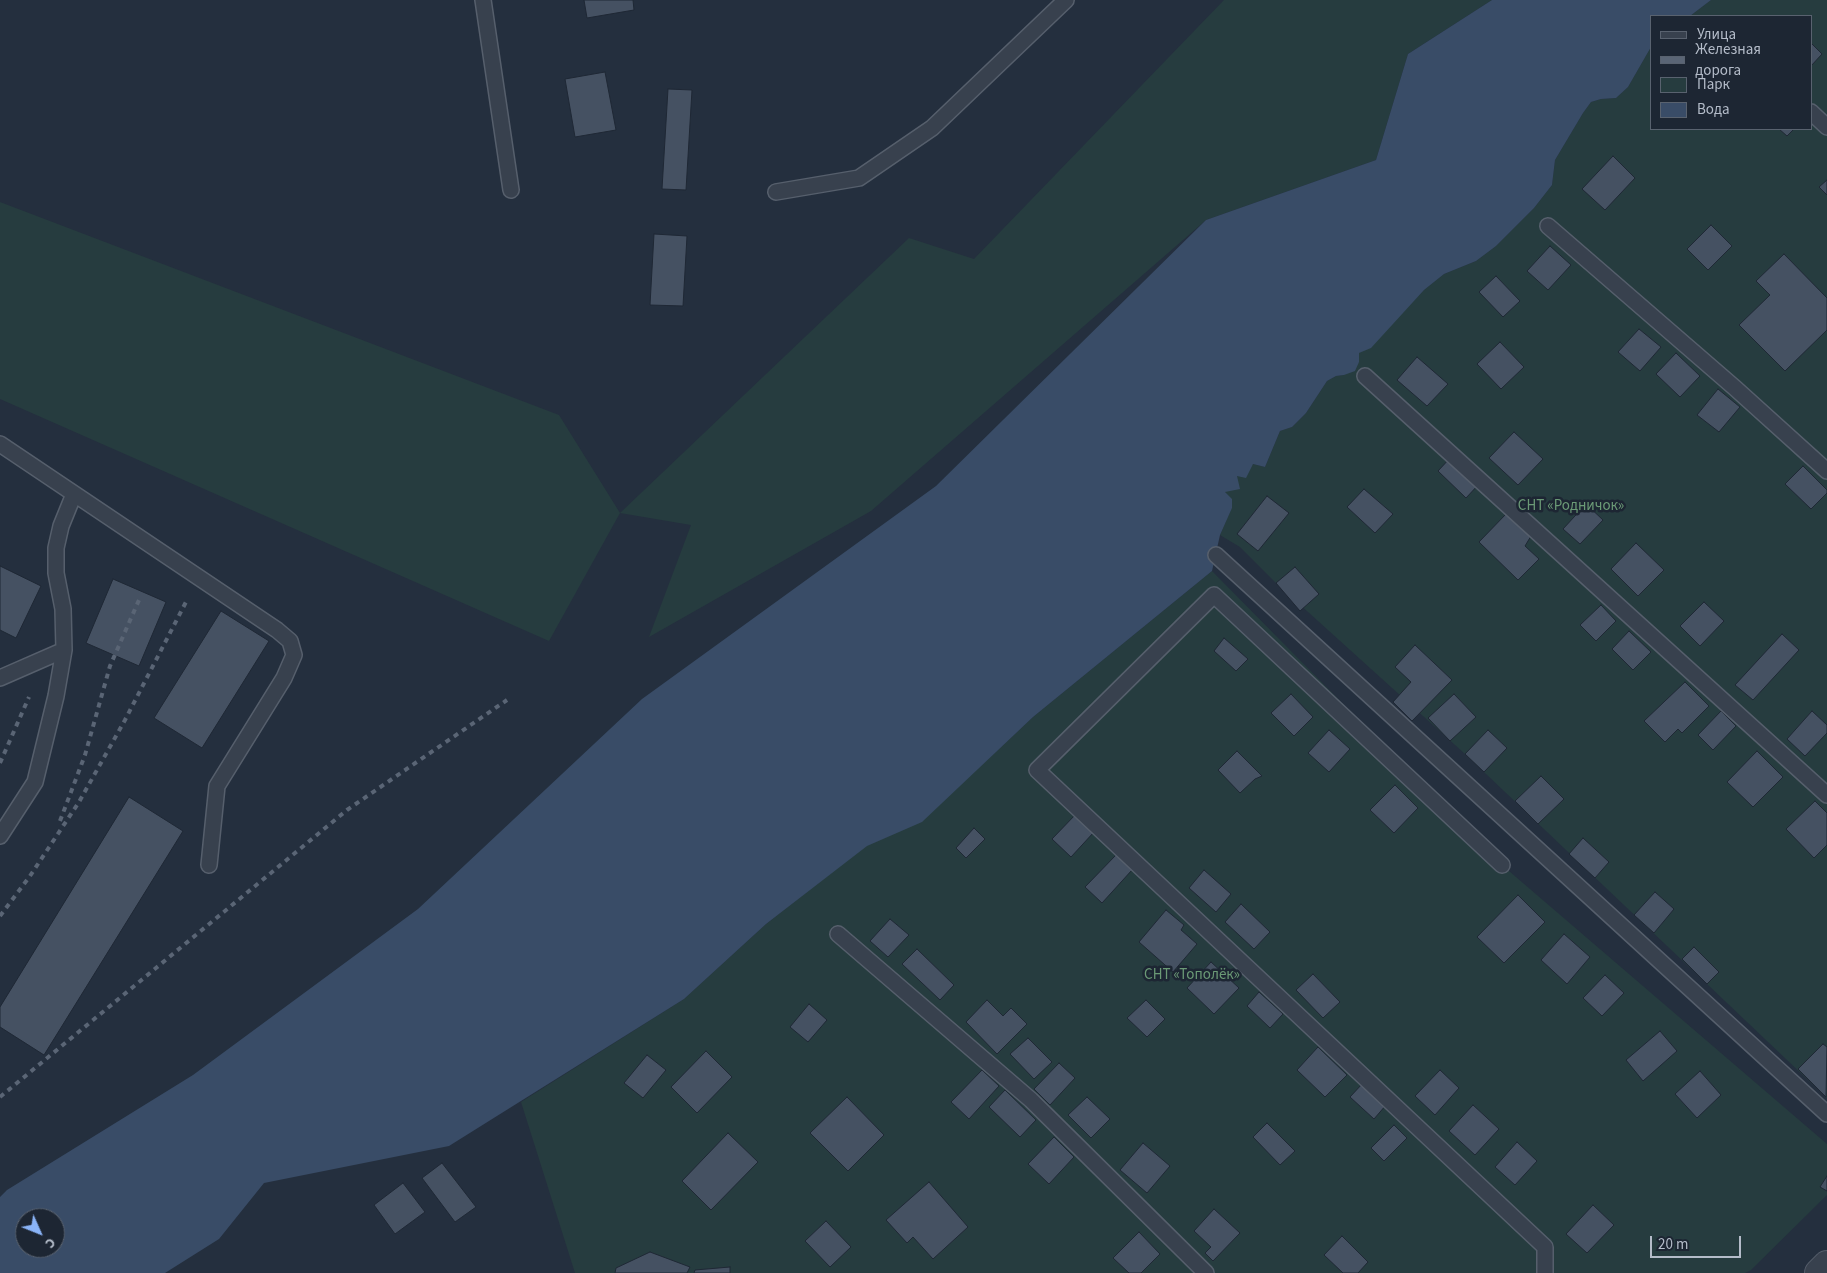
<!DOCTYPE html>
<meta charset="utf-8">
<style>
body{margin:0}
#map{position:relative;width:1827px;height:1273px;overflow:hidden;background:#242f3e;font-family:"Source Sans 3",sans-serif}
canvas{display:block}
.legend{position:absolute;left:1650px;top:15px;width:162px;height:115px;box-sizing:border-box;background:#1d2633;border:1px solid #59626f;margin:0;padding:6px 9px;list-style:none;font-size:15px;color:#b4bcc9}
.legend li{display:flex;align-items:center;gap:10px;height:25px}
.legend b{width:25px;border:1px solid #59626f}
.north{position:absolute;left:15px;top:1208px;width:50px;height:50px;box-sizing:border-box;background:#1d2633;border:1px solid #59626f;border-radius:50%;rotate:134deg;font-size:14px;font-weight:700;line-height:20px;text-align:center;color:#b4bcc9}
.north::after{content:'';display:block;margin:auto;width:18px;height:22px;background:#8ab4f8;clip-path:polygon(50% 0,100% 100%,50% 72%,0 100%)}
.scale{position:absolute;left:1650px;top:1236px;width:91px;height:22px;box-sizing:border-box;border:2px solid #b4bcc9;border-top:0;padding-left:6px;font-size:15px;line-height:18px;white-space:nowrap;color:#b4bcc9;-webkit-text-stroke:4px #1d2633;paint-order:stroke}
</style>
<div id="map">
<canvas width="1827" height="1273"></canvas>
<ul class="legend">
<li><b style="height:6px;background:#38414e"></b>Улица</li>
<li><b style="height:6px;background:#5a6575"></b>Железная дорога</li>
<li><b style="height:14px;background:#263c3f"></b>Парк</li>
<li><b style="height:14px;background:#394c67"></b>Вода</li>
</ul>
<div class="north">С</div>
<div class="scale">20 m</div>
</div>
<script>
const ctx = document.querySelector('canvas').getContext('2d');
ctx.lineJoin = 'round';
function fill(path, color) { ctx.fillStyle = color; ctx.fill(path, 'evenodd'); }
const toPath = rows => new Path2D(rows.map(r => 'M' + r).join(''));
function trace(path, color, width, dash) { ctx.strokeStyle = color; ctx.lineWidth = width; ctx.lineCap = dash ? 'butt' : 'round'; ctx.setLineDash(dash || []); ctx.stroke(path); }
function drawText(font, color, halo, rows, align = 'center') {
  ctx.font = font + ' "Source Sans 3",sans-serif'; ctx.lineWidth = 5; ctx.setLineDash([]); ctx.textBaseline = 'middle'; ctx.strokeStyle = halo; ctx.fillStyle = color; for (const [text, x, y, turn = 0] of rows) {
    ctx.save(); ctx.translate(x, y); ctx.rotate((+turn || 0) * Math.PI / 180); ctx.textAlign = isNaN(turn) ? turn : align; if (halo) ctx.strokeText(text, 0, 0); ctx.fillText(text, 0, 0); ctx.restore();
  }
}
fill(toPath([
 [1224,0,1492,0,1408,54,1376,160,1206,220,871,511,649,637,691,525,620,513,549,641,0,399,0,202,559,415,620,513,909,238,974,259],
 [1711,0,1827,0,1827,1098,1465,754,1276,583,1240,547,1220,535,1232,507,1225,492,1236,476,1253,464,1265,467,1280,431,1292,427,1306,413,1327,381,1336,376,1344,375,1359,362,1359,353,1397,318,1424,290,1444,274,1476,261,1496,246,1534,208,1552,185,1555,160,1583,113,1591,102,1601,99,1616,98,1628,87,1651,47,1651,129,1811,129,1811,16,1690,16],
 [1212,571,1502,865,1827,1144,1827,1195,1751,1270,1745,1273,575,1273,521,1102,684,999,766,924,867,845,922,821,1033,717]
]), '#263c3f');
fill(toPath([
 [1492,0,1711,0,1690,16,1651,16,1651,47,1628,87,1616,98,1601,99,1591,102,1583,113,1555,160,1552,185,1534,208,1496,246,1476,261,1444,274,1424,290,1371,348,1359,353,1359,362,1355,371,1344,375,1336,376,1327,381,1306,413,1292,427,1280,431,1265,467,1253,464,1246,478,1237,476,1240,489,1225,492,1232,499,1232,508,1220,535,1212,571,1033,717,922,822,867,846,766,924,684,999,449,1146,264,1183,219,1239,165,1273,0,1273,0,1197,7,1190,193,1075,418,909,642,699,936,486,1206,220,1376,160,1408,54],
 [25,1218,55,1218,55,1248,25,1248]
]), '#394c67');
const building = toPath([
 [584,0,633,0,634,10,587,18,584,0],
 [1811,43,1822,54,1811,66,1811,43],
 [605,72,616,130,575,137,565,79,605,72],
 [668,89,692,90,686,190,662,189,668,89],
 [1779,129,1794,129,1787,136,1779,129],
 [1613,156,1635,178,1605,210,1582,189,1613,156],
 [1827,180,1827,195,1819,187,1827,180],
 [1711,225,1732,246,1708,270,1687,249,1711,225],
 [654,234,687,236,683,306,650,305,654,234],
 [1550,246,1571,265,1548,290,1527,271,1550,246],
 [1784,254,1827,298,1827,330,1785,371,1739,325,1770,295,1756,281,1784,254],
 [1496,276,1520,301,1503,317,1479,292,1496,276],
 [1639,329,1661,347,1640,371,1618,352,1639,329],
 [1500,342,1524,367,1501,389,1477,364,1500,342],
 [1676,353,1700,376,1680,397,1656,374,1676,353],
 [1417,357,1448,384,1427,406,1397,380,1417,357],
 [1718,389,1740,407,1719,432,1697,415,1718,389],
 [1514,432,1543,459,1518,485,1489,458,1514,432],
 [1451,457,1479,484,1466,498,1438,471,1451,457],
 [1803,466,1827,490,1827,493,1811,509,1785,484,1803,466],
 [1364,489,1393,514,1375,533,1347,507,1364,489],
 [1267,496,1289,513,1258,551,1237,534,1267,496],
 [1586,504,1603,520,1580,544,1563,529,1586,504],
 [1507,513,1531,536,1525,546,1539,559,1518,580,1479,542,1507,513],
 [1636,543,1664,570,1638,596,1611,569,1636,543],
 [0,566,41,586,16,638,0,630,0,566],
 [1295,567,1319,594,1300,611,1276,583,1295,567],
 [113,579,166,602,139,666,86,643,113,579],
 [1704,602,1724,621,1700,646,1680,626,1704,602],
 [1601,605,1616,621,1596,641,1580,625,1601,605],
 [221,611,269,641,202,748,154,718,221,611],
 [1629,631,1651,652,1633,670,1612,649,1629,631],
 [1782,634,1799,650,1753,700,1735,685,1782,634],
 [1224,638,1248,659,1236,671,1214,651,1224,638],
 [1415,645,1452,680,1412,721,1393,702,1411,682,1395,667,1415,645],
 [1685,682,1709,706,1682,733,1678,729,1665,742,1644,721,1685,682],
 [1291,694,1313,717,1294,736,1271,713,1291,694],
 [1454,694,1476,717,1450,741,1428,718,1454,694],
 [1721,711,1736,726,1713,750,1698,735,1721,711],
 [1812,711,1827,725,1827,733,1805,756,1787,739,1812,711],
 [1329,730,1350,749,1329,772,1308,753,1329,730],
 [1488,730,1507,748,1484,772,1465,754,1488,730],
 [1237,751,1262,776,1255,779,1240,793,1218,770,1237,751],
 [1757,751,1783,777,1753,807,1727,782,1757,751],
 [1541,776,1564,799,1538,824,1515,801,1541,776],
 [1395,785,1418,808,1394,833,1370,810,1395,785],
 [129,797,183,831,44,1055,0,1027,0,1007,129,797],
 [1815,801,1827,813,1827,845,1814,858,1786,829,1815,801],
 [1076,814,1094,832,1071,857,1052,839,1076,814],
 [974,828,985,839,966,858,956,848,974,828],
 [1583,838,1609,862,1595,878,1569,854,1583,838],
 [1116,855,1132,870,1102,903,1085,887,1116,855],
 [1204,870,1231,894,1216,912,1189,888,1204,870],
 [1655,892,1674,909,1654,933,1634,915,1655,892],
 [1518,895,1545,922,1504,963,1477,937,1518,895],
 [1241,904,1270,932,1254,949,1225,922,1241,904],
 [1166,910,1184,925,1181,930,1197,944,1173,972,1139,942,1166,910],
 [890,919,909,935,888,957,870,941,890,919],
 [1564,934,1590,957,1567,984,1541,960,1564,934],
 [1694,947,1719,972,1707,984,1682,959,1694,947],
 [917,949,954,985,940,1000,902,964,917,949],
 [1211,962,1239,988,1214,1014,1187,988,1211,962],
 [1313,974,1340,1002,1323,1018,1296,990,1313,974],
 [1605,975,1624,993,1602,1016,1583,998,1605,975],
 [1259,992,1283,1014,1270,1028,1247,1006,1259,992],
 [987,1000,1003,1016,1011,1008,1027,1024,997,1054,966,1022,987,1000],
 [1146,1000,1165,1019,1147,1037,1127,1018,1146,1000],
 [809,1004,827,1020,808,1042,790,1027,809,1004],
 [1660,1031,1677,1051,1643,1081,1626,1060,1660,1031],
 [1028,1038,1052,1062,1034,1079,1010,1054,1028,1038],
 [1823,1044,1827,1047,1826,1097,1798,1069,1823,1044],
 [1318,1047,1347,1075,1325,1097,1297,1070,1318,1047],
 [706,1051,732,1077,697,1113,671,1087,706,1051],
 [647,1055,666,1070,643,1098,624,1083,647,1055],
 [1059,1063,1075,1078,1050,1105,1034,1089,1059,1063],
 [982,1070,999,1086,969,1119,951,1102,982,1070],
 [1440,1070,1459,1088,1435,1115,1415,1096,1440,1070],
 [1700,1071,1721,1095,1697,1118,1675,1094,1700,1071],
 [1363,1083,1386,1105,1374,1119,1350,1097,1363,1083],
 [1005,1090,1036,1120,1020,1137,989,1107,1005,1090],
 [847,1097,884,1135,848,1171,810,1133,847,1097],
 [1087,1097,1110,1119,1091,1138,1068,1115,1087,1097],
 [1473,1105,1499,1129,1475,1155,1449,1131,1473,1105],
 [1267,1123,1295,1151,1280,1165,1253,1137,1267,1123],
 [1394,1125,1407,1138,1384,1161,1371,1148,1394,1125],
 [728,1133,758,1162,711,1210,682,1181,728,1133],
 [1054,1137,1074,1157,1049,1184,1028,1164,1054,1137],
 [1517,1142,1537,1161,1515,1185,1495,1167,1517,1142],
 [1143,1143,1170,1166,1147,1193,1120,1170,1143,1143],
 [442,1163,476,1207,455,1222,422,1178,442,1163],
 [1827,1176,1827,1191,1820,1187,1827,1176],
 [929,1182,968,1227,933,1259,913,1237,907,1243,886,1220,929,1182],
 [403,1183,425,1212,395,1234,374,1205,403,1183],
 [1593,1205,1614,1225,1587,1253,1566,1234,1593,1205],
 [1214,1209,1240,1233,1213,1261,1205,1253,1211,1247,1194,1231,1214,1209],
 [826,1221,851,1247,830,1267,805,1241,826,1221],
 [1139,1232,1160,1254,1141,1273,1129,1273,1113,1258,1139,1232],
 [1342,1236,1368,1262,1358,1273,1343,1273,1324,1255,1342,1236],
 [650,1252,690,1267,687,1273,615,1273,616,1268,650,1252],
 [730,1267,730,1273,694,1273,695,1270,730,1267]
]);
fill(building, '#455162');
trace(building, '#1f2835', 1);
const service = toPath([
 [483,0,511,190],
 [1811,112,1827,127],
 [776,192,859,178,932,128,1066,0],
 [1548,226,1735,388,1827,471],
 [1365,376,1827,795],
 [0,444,277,630,290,641,294,655,284,678,217,786,209,865],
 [1216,555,1827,1114],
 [0,678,64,650],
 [0,836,35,782,56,696,64,650,63,609,56,573,56,548,61,526,74,494],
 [1502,865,1214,595,1037,770,1545,1247,1545,1273],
 [838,934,1031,1100,1206,1273]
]);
const tertiary = toPath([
 [1819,1273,1827,1265]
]);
trace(service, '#565f6c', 18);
trace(tertiary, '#565f6c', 30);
trace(service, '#38414e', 15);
trace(tertiary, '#38414e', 28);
trace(toPath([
 [0,763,29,697],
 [60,821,85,755,110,666,139,600],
 [0,916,30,876,79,802,125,720,187,600],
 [0,1097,347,810,507,700]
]), '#5a6575', 4, [5, 5]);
drawText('15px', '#6b9a76', '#1d2633', [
 ["СНТ «Родничок»",1571,507],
 ["СНТ «Тополёк»",1192,976]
]);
</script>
